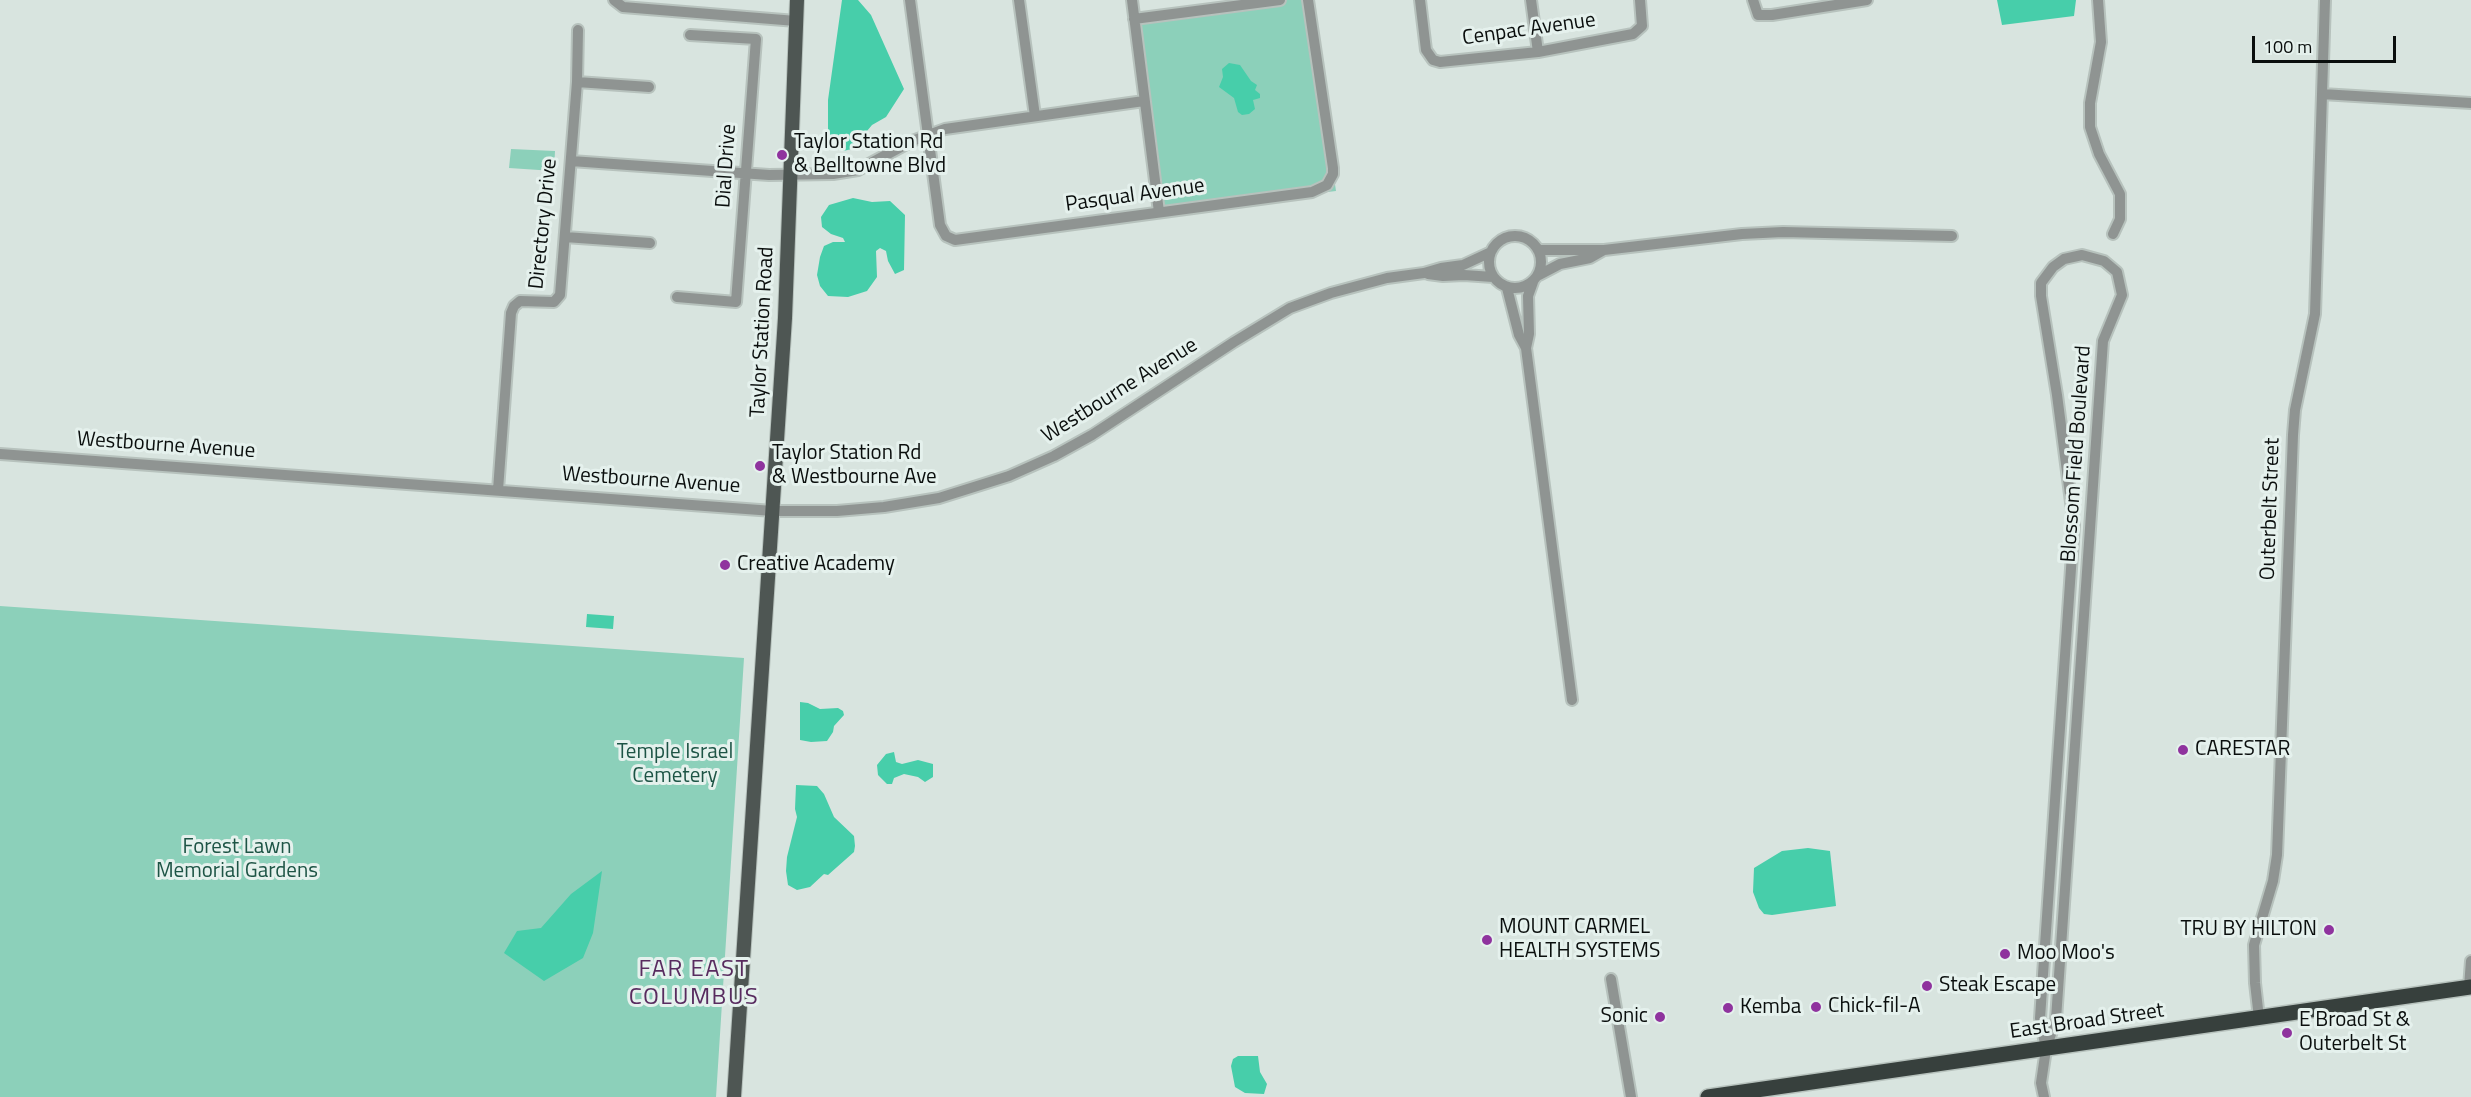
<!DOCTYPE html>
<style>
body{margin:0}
#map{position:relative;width:2471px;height:1097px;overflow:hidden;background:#d8e4df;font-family:"Titillium Web",sans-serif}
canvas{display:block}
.scale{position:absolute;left:2252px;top:36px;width:144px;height:27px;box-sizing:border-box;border:3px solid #0a0e0d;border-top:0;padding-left:8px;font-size:18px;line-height:21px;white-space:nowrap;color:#0a0e0d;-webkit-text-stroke:4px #e5f1ed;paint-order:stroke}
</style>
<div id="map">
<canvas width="2471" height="1097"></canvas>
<div class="scale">100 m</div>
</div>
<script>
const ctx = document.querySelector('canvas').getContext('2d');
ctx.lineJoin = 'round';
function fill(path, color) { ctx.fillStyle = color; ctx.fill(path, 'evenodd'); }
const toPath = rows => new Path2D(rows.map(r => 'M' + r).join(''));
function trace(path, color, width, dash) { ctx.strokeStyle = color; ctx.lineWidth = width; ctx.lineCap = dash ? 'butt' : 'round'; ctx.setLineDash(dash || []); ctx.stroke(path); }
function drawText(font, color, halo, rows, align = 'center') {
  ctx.font = font + ' "Titillium Web",sans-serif'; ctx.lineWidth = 6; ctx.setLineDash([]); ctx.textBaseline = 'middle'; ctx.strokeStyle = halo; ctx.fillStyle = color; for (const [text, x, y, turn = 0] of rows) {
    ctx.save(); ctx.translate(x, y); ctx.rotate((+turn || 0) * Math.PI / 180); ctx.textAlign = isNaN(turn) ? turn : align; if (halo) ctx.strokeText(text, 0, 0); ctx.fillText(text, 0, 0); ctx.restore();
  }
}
fill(toPath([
 [1280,0,1308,0,1336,191,1159,212,1134,19],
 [511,149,555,151,554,171,509,168],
 [0,606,744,658,716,1097,0,1097]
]), '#8cd0ba');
fill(toPath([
 [842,0,858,0,871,15,904,89,886,117,872,125,852,149,843,151,833,148,828,141,828,100],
 [1997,0,2076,0,2074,16,2002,25],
 [1229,63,1240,65,1251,81,1257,85,1255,90,1260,94,1260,98,1253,100,1255,109,1249,114,1242,115,1238,112,1234,98,1219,87,1223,77,1222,69],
 [853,198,872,202,890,201,905,215,904,270,895,274,888,261,886,251,880,248,876,251,877,277,867,291,848,297,828,296,820,286,817,275,820,257,824,246,833,242,845,242,843,238,831,234,822,227,821,217,829,205],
 [587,614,614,616,613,629,586,627],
 [800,702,808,703,820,709,838,708,843,711,844,715,834,726,833,732,827,741,811,742,800,740],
 [894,752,896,762,902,764,918,760,933,764,933,777,925,782,918,777,904,774,894,778,892,784,887,784,878,775,877,765,886,754],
 [796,785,817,786,824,794,834,817,854,836,855,846,854,852,828,875,824,874,810,887,797,890,788,885,786,871,787,857,797,817,795,809],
 [1808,848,1830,851,1836,906,1772,915,1764,914,1759,908,1753,892,1754,868,1782,851],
 [602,871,593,933,583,958,544,981,504,953,517,931,541,928,571,894],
 [1238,1056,1258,1056,1260,1072,1267,1084,1264,1094,1245,1093,1235,1087,1231,1066,1233,1059]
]), '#47ceaa');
const minor = toPath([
 [614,0,623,7,796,21],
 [910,0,940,225,946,236,955,240,1312,192,1327,185,1333,174,1333,168,1308,0],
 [1019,0,1035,116],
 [1132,0,1159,212],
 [1420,0,1426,50,1433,60,1440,62,1538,52,1633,34,1642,26,1640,0],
 [1531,0,1538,52],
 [1753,0,1758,15,1772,15,1867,0],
 [2098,0,2101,42,2090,103,2090,127,2099,154,2120,194,2120,219,2113,234],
 [1134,19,1280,0],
 [577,82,649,87],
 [2322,94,2471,103],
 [571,161,769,175,833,174,858,170,912,141,945,129,1144,101],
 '1489 262a26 26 0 1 1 52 0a26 26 0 1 1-52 0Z',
 [565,237,650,243],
 [1538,250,1604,250,1590,258,1560,264,1539,275],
 [1604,250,1742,234,1783,232,1952,236],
 [1428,274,1443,276,1464,275,1493,277],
 [1507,288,1519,335,1526,348,1529,334,1528,296,1533,282],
 [677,297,736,302,756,39,690,35],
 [1526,348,1572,700],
 [0,454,773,511,837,511,884,507,939,498,1009,476,1054,456,1092,435,1234,342,1290,308,1331,293,1387,278,1424,273,1441,268,1463,265,1491,252],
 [498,490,511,313,514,306,520,301,554,302,560,295,577,82,578,30],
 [1611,979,1631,1097],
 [2469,987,2471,961],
 [2259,1018,2255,983,2254,945,2273,881,2277,855,2293,435,2295,410,2315,314,2325,0],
 [2044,1097,2041,1083,2046,1049,2056,1019,2103,341,2122,295,2117,272,2104,261,2082,255,2064,259,2053,267,2041,283,2041,296,2057,395,2074,525,2040,1018,2046,1049]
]);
const major = toPath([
 [734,1097,785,318,797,0]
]);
const highway = toPath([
 [1708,1097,2471,987]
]);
trace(minor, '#b7c2bd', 14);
trace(major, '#b7c2bd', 16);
trace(highway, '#b7c2bd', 18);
trace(minor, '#8f9492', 10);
trace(major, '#4e5653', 14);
trace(highway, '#37403d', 15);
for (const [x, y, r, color] of [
 [782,155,6,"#8f339e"],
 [760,466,6,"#8f339e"],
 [725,565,6,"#8f339e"],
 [2183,750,6,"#8f339e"],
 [2329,930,6,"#8f339e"],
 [1487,940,6,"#8f339e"],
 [2005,954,6,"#8f339e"],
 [1927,986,6,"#8f339e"],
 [1816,1007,6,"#8f339e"],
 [1728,1008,6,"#8f339e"],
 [1660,1017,6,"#8f339e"],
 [2287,1033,6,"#8f339e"]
]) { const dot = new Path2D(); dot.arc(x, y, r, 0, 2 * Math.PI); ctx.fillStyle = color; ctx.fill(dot); trace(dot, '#e5f1ed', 2); }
drawText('21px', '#0a0e0d', '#e5f1ed', [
 ["Cenpac Avenue",1529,30,-8],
 ["Dial Drive",727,166,-86],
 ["Pasqual Avenue",1135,196,-8],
 ["Directory Drive",544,224,-84],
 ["Taylor Station Road",763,332,-87],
 ["Westbourne Avenue",1120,391,-32],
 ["Westbourne Avenue",166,446,4],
 ["Blossom Field Boulevard",2077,454,-86],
 ["Westbourne Avenue",651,481,4],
 ["Outerbelt Street",2271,509,-88],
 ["East Broad Street",2087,1022,-8]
]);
drawText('21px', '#0a0e0d', '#e5f1ed', [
 ["Taylor Station Rd",794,143],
 ["& Belltowne Blvd",794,167],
 ["Taylor Station Rd",772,454],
 ["& Westbourne Ave",772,478],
 ["Creative Academy",737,565],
 ["CARESTAR",2195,750],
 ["MOUNT CARMEL",1499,928],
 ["HEALTH SYSTEMS",1499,952],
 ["TRU BY HILTON",2317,930,"right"],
 ["Moo Moo's",2017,954],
 ["Steak Escape",1939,986],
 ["Chick-fil-A",1828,1007],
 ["Kemba",1740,1008],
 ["Sonic",1648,1017,"right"],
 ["E Broad St &",2299,1021],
 ["Outerbelt St",2299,1045]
], 'left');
drawText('21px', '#1d5445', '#e5f1ed', [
 ["Temple Israel",675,753],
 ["Cemetery",675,777],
 ["Forest Lawn",237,848],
 ["Memorial Gardens",237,872]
]);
ctx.letterSpacing = '1.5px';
drawText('24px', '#582b5f', '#e5f1ed', [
 ["FAR EAST",694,970],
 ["COLUMBUS",694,998]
]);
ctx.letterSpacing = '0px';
</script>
